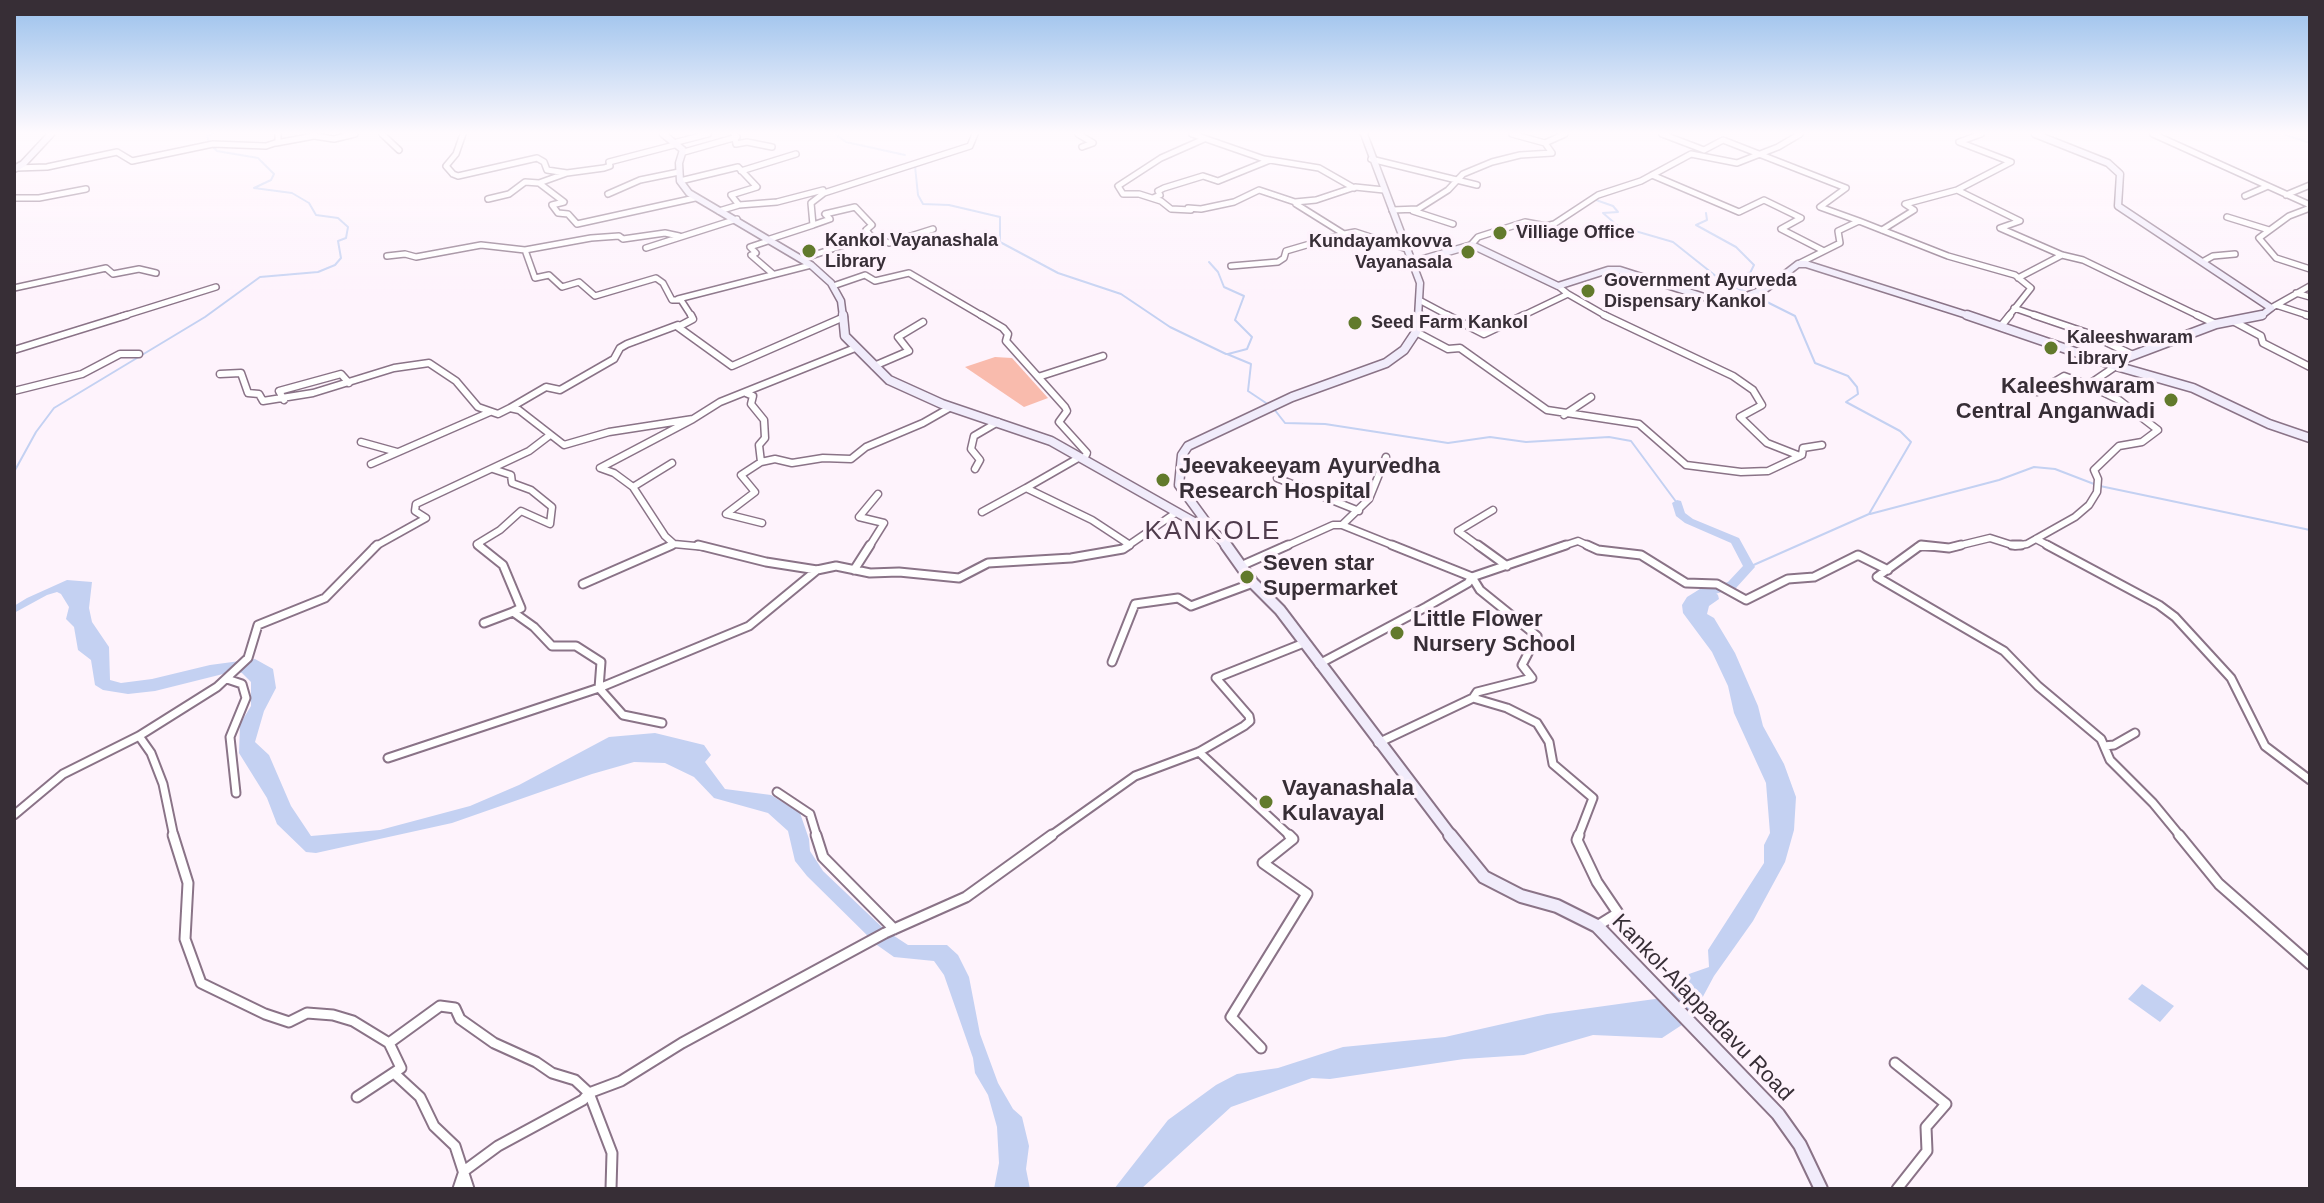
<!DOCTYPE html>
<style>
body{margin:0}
#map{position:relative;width:2324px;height:1203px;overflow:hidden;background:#fef3fc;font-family:Arial,sans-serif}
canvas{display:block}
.frame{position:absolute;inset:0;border:16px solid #372e36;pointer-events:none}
</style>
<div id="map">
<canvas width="2324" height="1203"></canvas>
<div class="frame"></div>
</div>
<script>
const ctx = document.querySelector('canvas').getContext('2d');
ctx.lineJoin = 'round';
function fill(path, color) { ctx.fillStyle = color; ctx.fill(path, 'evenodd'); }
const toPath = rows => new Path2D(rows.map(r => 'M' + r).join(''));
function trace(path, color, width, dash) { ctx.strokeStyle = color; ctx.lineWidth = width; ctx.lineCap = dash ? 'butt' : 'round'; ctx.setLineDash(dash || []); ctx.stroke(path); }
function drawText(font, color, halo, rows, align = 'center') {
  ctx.font = font + ' Arial,sans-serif'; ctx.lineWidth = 7; ctx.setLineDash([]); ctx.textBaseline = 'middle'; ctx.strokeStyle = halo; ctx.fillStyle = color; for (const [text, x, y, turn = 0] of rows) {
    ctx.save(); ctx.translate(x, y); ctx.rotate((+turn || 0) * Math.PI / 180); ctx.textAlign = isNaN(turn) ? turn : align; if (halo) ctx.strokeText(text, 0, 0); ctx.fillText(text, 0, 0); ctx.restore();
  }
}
fill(toPath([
 [995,357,1012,358,1048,398,1024,407,965,367]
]), '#f9bbad');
fill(toPath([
 [67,580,92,582,89,608,92,622,109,647,110,680,121,683,152,679,210,665,255,659,273,669,276,688,264,711,255,742,269,755,291,806,311,836,380,830,470,806,519,785,609,737,655,733,704,745,711,755,705,762,725,789,771,795,800,813,809,839,810,851,823,871,885,930,908,945,947,945,958,955,969,977,980,1034,998,1083,1013,1109,1022,1117,1029,1146,1026,1169,1030,1189,994,1189,999,1163,997,1127,988,1095,975,1073,973,1058,944,975,934,961,894,957,877,945,807,876,795,861,788,831,768,813,714,798,694,777,665,763,634,762,592,774,452,823,316,853,306,852,277,824,267,798,239,753,240,724,251,706,251,682,242,673,235,671,155,691,128,694,103,690,95,685,91,660,78,650,74,627,66,619,69,607,61,594,57,592,47,595,14,613,14,606,27,598],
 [1700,589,1712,589,1718,595,1719,599,1709,606,1707,614,1714,618,1735,653,1758,706,1763,726,1784,764,1796,797,1794,830,1785,862,1753,921,1714,976,1691,1019,1662,1038,1593,1035,1524,1055,1464,1059,1330,1079,1312,1078,1231,1107,1141,1189,1114,1189,1168,1120,1216,1085,1237,1074,1278,1068,1343,1047,1445,1037,1547,1014,1662,998,1679,987,1689,974,1709,967,1708,950,1764,863,1764,845,1770,833,1766,783,1734,713,1728,686,1712,652,1683,613,1682,605,1687,597],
 [2142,984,2174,1006,2160,1022,2128,999]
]), '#c4d1f2');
trace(toPath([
 [835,134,846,142,905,155],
 [2283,134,2310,143],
 [209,142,207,136,213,134],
 [915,166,918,195,923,204,949,205,1000,217,1000,242,1058,273,1121,294,1170,327,1226,354],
 [1596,200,1613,206,1618,212,1603,213,1618,226,1673,242,1722,281,1746,292],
 [1706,213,1707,220,1696,225,1736,247,1754,265,1750,273,1730,279,1742,289],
 [1209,262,1218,272,1224,287,1244,296,1235,320,1252,337,1247,349,1228,354],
 [1227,354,1251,364,1248,391,1269,405],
 [1274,409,1285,423,1325,424,1448,443,1490,437,1526,442,1609,437,1631,441,1677,503],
 [14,472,36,432,54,408,205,317,260,277,318,272,335,265,341,258,338,241,346,238,348,227,338,218,316,215,309,203,292,193,254,188,271,180,274,174,258,158,217,151,213,147],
 [2100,486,2310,530],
 [1870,514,1999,480,2034,467,2055,469,2094,484],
 [1749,567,1869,514,1911,442,1900,431,1846,402,1858,394,1857,387,1848,376,1815,363,1795,316,1755,296]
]), '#c4d1f2', 2);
fill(toPath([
 [1677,500,1681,501,1685,513,1693,519,1739,538,1755,567,1736,588,1701,598,1697,597,1695,594,1697,591,1728,582,1743,566,1731,543,1685,523,1676,516,1672,503,1677,500]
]), '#c4d1f2');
const streetFar3 = toPath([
 [382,134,399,150],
 [463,134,456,154,446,166,453,174,458,176,537,158,544,162,547,170,567,173,539,183,564,202,552,205,558,213,568,214,577,224,695,198],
 [1078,134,1093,143,1082,147],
 [1192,134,1264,159,1319,168,1354,188],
 [1662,134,1704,150,1723,140,1846,188,1820,207,1859,221],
 [1981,134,1959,142,2011,162,1957,190,2020,221,2000,228,2062,255,2083,260,2201,317],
 [2153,134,2310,205],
 [735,138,736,144,747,142,772,147],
 [677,142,708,134],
 [276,143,314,136,334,139,355,134],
 [1545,143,1565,134],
 [684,152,737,137,734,134],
 [1371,159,1477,185],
 [16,168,47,167,117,152,132,161,213,144,266,146,278,142,278,134],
 [741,171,796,154],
 [567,173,604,168,610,166,609,162,678,144],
 [1652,175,1739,212,1764,200,1801,218,1781,229,1822,250],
 [680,181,738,167,757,187,731,195,739,205,719,211],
 [608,194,640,180,679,172],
 [2286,195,2310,185],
 [2245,196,2268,186],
 [14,198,39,198,86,189],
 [1153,198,1160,195,1158,191,1164,188,1203,176,1218,181,1270,160],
 [488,199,509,194,525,182,539,183],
 [1296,204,1344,234,1355,232,1407,249],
 [739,205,777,202,823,190],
 [1188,208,1201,209,1234,202,1259,190,1295,202,1316,200,1355,187,1384,190],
 [2310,208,2289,216,2259,238,2276,258,2310,269],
 [1191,210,1171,209,1161,201,1139,194,1123,194,1118,186,1161,158,1204,139],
 [1392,210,1418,209,1448,190,1463,174,1492,162,1520,155,1552,153,1545,143,1512,134],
 [1413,211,1453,224],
 [2227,217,2269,230],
 [813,225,830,219,825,214,855,207,872,225,866,230,871,236],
 [1882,230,1914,210,1905,204,1957,190],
 [679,236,665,233,623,239,619,236,591,238,525,250,535,278,549,275,562,287,579,282,595,296,656,278,663,283,672,300,681,300,692,317],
 [770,239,813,225,811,203,824,193,970,146,975,134],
 [771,240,750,247,756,253,751,255,773,274],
 [1470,246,1478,237,1525,222,1546,226,1554,224,1598,195,1641,181,1691,154,1737,163,1778,147,1800,134],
 [646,248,737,219],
 [387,256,405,254,416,257,481,245,525,250],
 [802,259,871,236,889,243,933,229],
 [2204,261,2213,256,2235,254],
 [1798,264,1840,243,1838,231,1859,221,1948,256,2015,275,2031,288,2008,317],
 [1231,266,1278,262,1284,258,1286,251,1344,234],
 [2018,278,2062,255],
 [833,286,865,275,875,281,909,273,984,317],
 [14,288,106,268,113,274,139,269,156,273],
 [2296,293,2310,297],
 [1568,294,1608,317],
 [678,299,811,265],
 [1421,301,1451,317],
 [2276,305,2310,316],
 [2014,308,2040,317],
 [2271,308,2310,286],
 [120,317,216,287],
 [1520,317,1568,294,1558,286]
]);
const streetFar2 = toPath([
 [691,315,693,319,678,327,732,366,844,317],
 [981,315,1003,328,1008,334,1006,341,1065,407,1067,411,1059,422,1087,453,1084,459],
 [1447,315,1484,334,1524,315],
 [1604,315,1733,376,1753,390,1762,405,1740,417,1767,443,1800,456],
 [2034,315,2087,333,2133,355],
 [2197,315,2216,324],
 [2306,315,2310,316],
 [2233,321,2261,336,2263,343,2310,367],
 [2001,326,2010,315],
 [1416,332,1448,349,1460,348,1547,410,1639,424,1686,465,1741,472,1768,471,1802,455,1803,448,1822,445],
 [14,350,127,315],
 [874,366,909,351,898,337,923,322],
 [220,374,241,373,248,393,259,394,263,401,313,393,394,368,429,363,456,381,478,407,498,414,510,408,519,410,564,445,609,432,693,419,720,402,855,348],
 [1038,377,1103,356],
 [14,391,82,374,120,354,139,354],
 [2037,392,2064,376,2088,385,2116,366],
 [746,393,753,396,751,404,764,420,765,438,759,445,761,462],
 [284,400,279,391,341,374,349,383],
 [510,408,546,387,560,390,614,359,620,348,627,344,678,325],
 [1564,415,1591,397],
 [693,419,600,468,614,473,633,487,665,536,674,544,706,547],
 [361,442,397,452],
 [1080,457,1026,488,1092,520,1130,545],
 [371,464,490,412],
 [975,469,980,460,971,449,974,436,998,422],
 [1277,478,1359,511],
 [633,487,672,463],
 [982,512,1026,488],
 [762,523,726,514,755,492,741,475,761,462,775,459,792,463,823,458,851,459,866,447,923,423,951,407],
 [1342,525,1369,499,1386,457],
 [2036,539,2051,547],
 [374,547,426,518,415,511,416,504,529,451,550,435],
 [481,547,477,544,500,530,521,511,550,524,552,507,531,490,512,483,511,475,493,469],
 [667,547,674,544],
 [869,547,884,523,859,517,878,494],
 [1126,547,1177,512],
 [1284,547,1333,525,1342,525,1397,547],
 [1480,547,1458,531,1493,510],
 [1560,547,1578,541,1591,547],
 [1918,547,1939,547],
 [1953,547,1990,538,2015,546,2027,544,2075,517,2089,505,2097,492,2098,479,2094,470,2119,446,2142,442,2158,430,2119,400,2088,385]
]);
const streetFar1 = toPath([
 [478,545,503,565,521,608,513,612],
 [698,545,766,562,817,570,836,566,870,573,899,572,959,578,988,563,1071,558,1123,549,1129,545],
 [1392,545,1472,577,1566,545],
 [1478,545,1507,566],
 [1587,545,1598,550,1641,555,1686,583,1717,584,1746,600,1788,579,1814,577,1858,555,1888,570],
 [1961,545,1949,548,1921,545,1877,577,2004,651,2038,686,2101,739,2110,760,2153,803,2181,837],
 [2012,545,2021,545],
 [2047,545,2159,605,2175,617,2231,678,2265,746,2310,780],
 [1243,565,1288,545],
 [854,570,870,545],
 [583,584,672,545],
 [484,623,513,612,534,627,552,646,576,646,601,662,599,688,623,715,662,723],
 [1112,662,1135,604,1178,598,1191,606,1253,583],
 [1319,664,1426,607,1468,583,1472,577,1480,590,1537,636,1522,665,1532,678,1477,692,1473,698],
 [227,679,242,684,246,698,230,737,236,793],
 [139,736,151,753,163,784,174,837],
 [1378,743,1473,698,1507,708,1537,723,1549,742,1553,764,1593,798,1578,837],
 [2104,746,2114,745,2135,733],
 [1199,752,1291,837],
 [388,758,599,688,749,626,817,570],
 [777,792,810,814,817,837],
 [14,815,63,774,139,736,217,687,248,658,258,625,325,598,377,545],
 [1049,837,1135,776,1199,752,1244,726,1250,721,1249,716,1216,678,1304,643]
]);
const street = toPath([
 [173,835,188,883,185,939,201,983,265,1014,289,1022,307,1013,333,1015,353,1021,389,1043,440,1006,455,1008,460,1019,494,1043,536,1062,552,1073,575,1080,589,1093,583,1100,498,1146,464,1171,458,1189],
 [816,835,823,857,894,929],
 [1579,835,1577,840,1597,882,1618,913,1597,926],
 [2179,835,2219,884,2310,964],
 [1261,1048,1231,1017,1307,894,1263,863,1293,839,1289,835],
 [1895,1063,1946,1104,1926,1127,1927,1151,1897,1189],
 [395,1074,420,1097,434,1126,455,1146,469,1189],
 [357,1097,401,1068,389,1043],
 [611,1189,612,1153,589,1093,621,1081,682,1043,885,933,966,897,1052,835]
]);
const secondaryFar3 = toPath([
 [663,134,683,150,679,163,680,181,689,193,811,265,831,283,841,301,843,317],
 [1364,134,1420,283,1418,317],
 [2035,134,2108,163,2120,174,2118,206,2271,308,2262,315,2253,317],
 [14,169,23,164,51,134],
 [1413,262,1472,245,1558,286,1608,270,1620,270,1726,304,1767,288,1798,264,1806,264,1973,317]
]);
const secondaryFar2 = toPath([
 [843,315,845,336,889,380,942,404,1051,441,1217,535,1227,547],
 [1967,315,2116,366,2193,388,2269,424,2310,438],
 [2110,364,2216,324,2262,315],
 [1212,530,1179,485,1182,455,1188,446,1292,397,1386,363,1404,350,1416,332,1419,315]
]);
const secondaryFar1 = toPath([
 [1226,545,1253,583,1280,610,1452,837]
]);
const secondary = toPath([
 [1450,835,1484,877,1521,896,1557,906,1597,926,1778,1114,1800,1145,1821,1189]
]);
trace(streetFar3, '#8a7387', 8);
trace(streetFar2, '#8a7387', 9);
trace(streetFar1, '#8a7387', 11);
trace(street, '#8a7387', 13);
trace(secondaryFar3, '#8a7387', 9);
trace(secondaryFar2, '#8a7387', 11);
trace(secondaryFar1, '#8a7387', 14);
trace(secondary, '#8a7387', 16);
trace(streetFar3, '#fff', 5);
trace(streetFar2, '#fff', 6);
trace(streetFar1, '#fff', 7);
trace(street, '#fff', 9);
trace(secondaryFar3, '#f1ecfb', 6);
trace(secondaryFar2, '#f1ecfb', 8);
trace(secondaryFar1, '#f1ecfb', 10);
trace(secondary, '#f1ecfb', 12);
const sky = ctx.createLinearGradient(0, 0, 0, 302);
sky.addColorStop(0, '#99c0ec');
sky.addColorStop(0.44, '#fffafe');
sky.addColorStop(1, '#fffafe00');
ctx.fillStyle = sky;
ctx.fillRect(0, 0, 2324, 302);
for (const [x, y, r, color] of [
 [1500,233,8,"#627a2c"],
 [809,251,8,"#627a2c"],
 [1468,252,8,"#627a2c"],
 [1588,291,8,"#627a2c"],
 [1355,323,8,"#627a2c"],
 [2051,348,8,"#627a2c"],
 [2171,400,8,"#627a2c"],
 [1163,480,8,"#627a2c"],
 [1247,577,8,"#627a2c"],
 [1397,633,8,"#627a2c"],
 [1266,802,8,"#627a2c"]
]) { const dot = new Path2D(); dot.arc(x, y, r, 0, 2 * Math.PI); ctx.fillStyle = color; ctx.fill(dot); trace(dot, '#fef3fc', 3); }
drawText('bold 18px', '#372e36', '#fef3fc', [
 ["Villiage Office",1516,233],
 ["Kankol Vayanashala",825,241],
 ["Library",825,262],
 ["Kundayamkovva",1452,242,"right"],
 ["Vayanasala",1452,263,"right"],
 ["Government Ayurveda",1604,281],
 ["Dispensary Kankol",1604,302],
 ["Seed Farm Kankol",1371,323],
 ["Kaleeshwaram",2067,338],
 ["Library",2067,359]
], 'left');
drawText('bold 22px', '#372e36', '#fef3fc', [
 ["Kaleeshwaram",2155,387,"right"],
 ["Central Anganwadi",2155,412,"right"],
 ["Jeevakeeyam Ayurvedha",1179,467],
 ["Research Hospital",1179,492],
 ["Seven star",1263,564],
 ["Supermarket",1263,589],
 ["Little Flower",1413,620],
 ["Nursery School",1413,645],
 ["Vayanashala",1282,789],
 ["Kulavayal",1282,814]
], 'left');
drawText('22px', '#372e36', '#fef3fc', [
 ["Kankol-Alappadavu Road",1702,1008,46]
]);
ctx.letterSpacing = '2px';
drawText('26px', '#503c4d', '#fef3fc', [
 ["KANKOLE",1213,532]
]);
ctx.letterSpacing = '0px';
</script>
